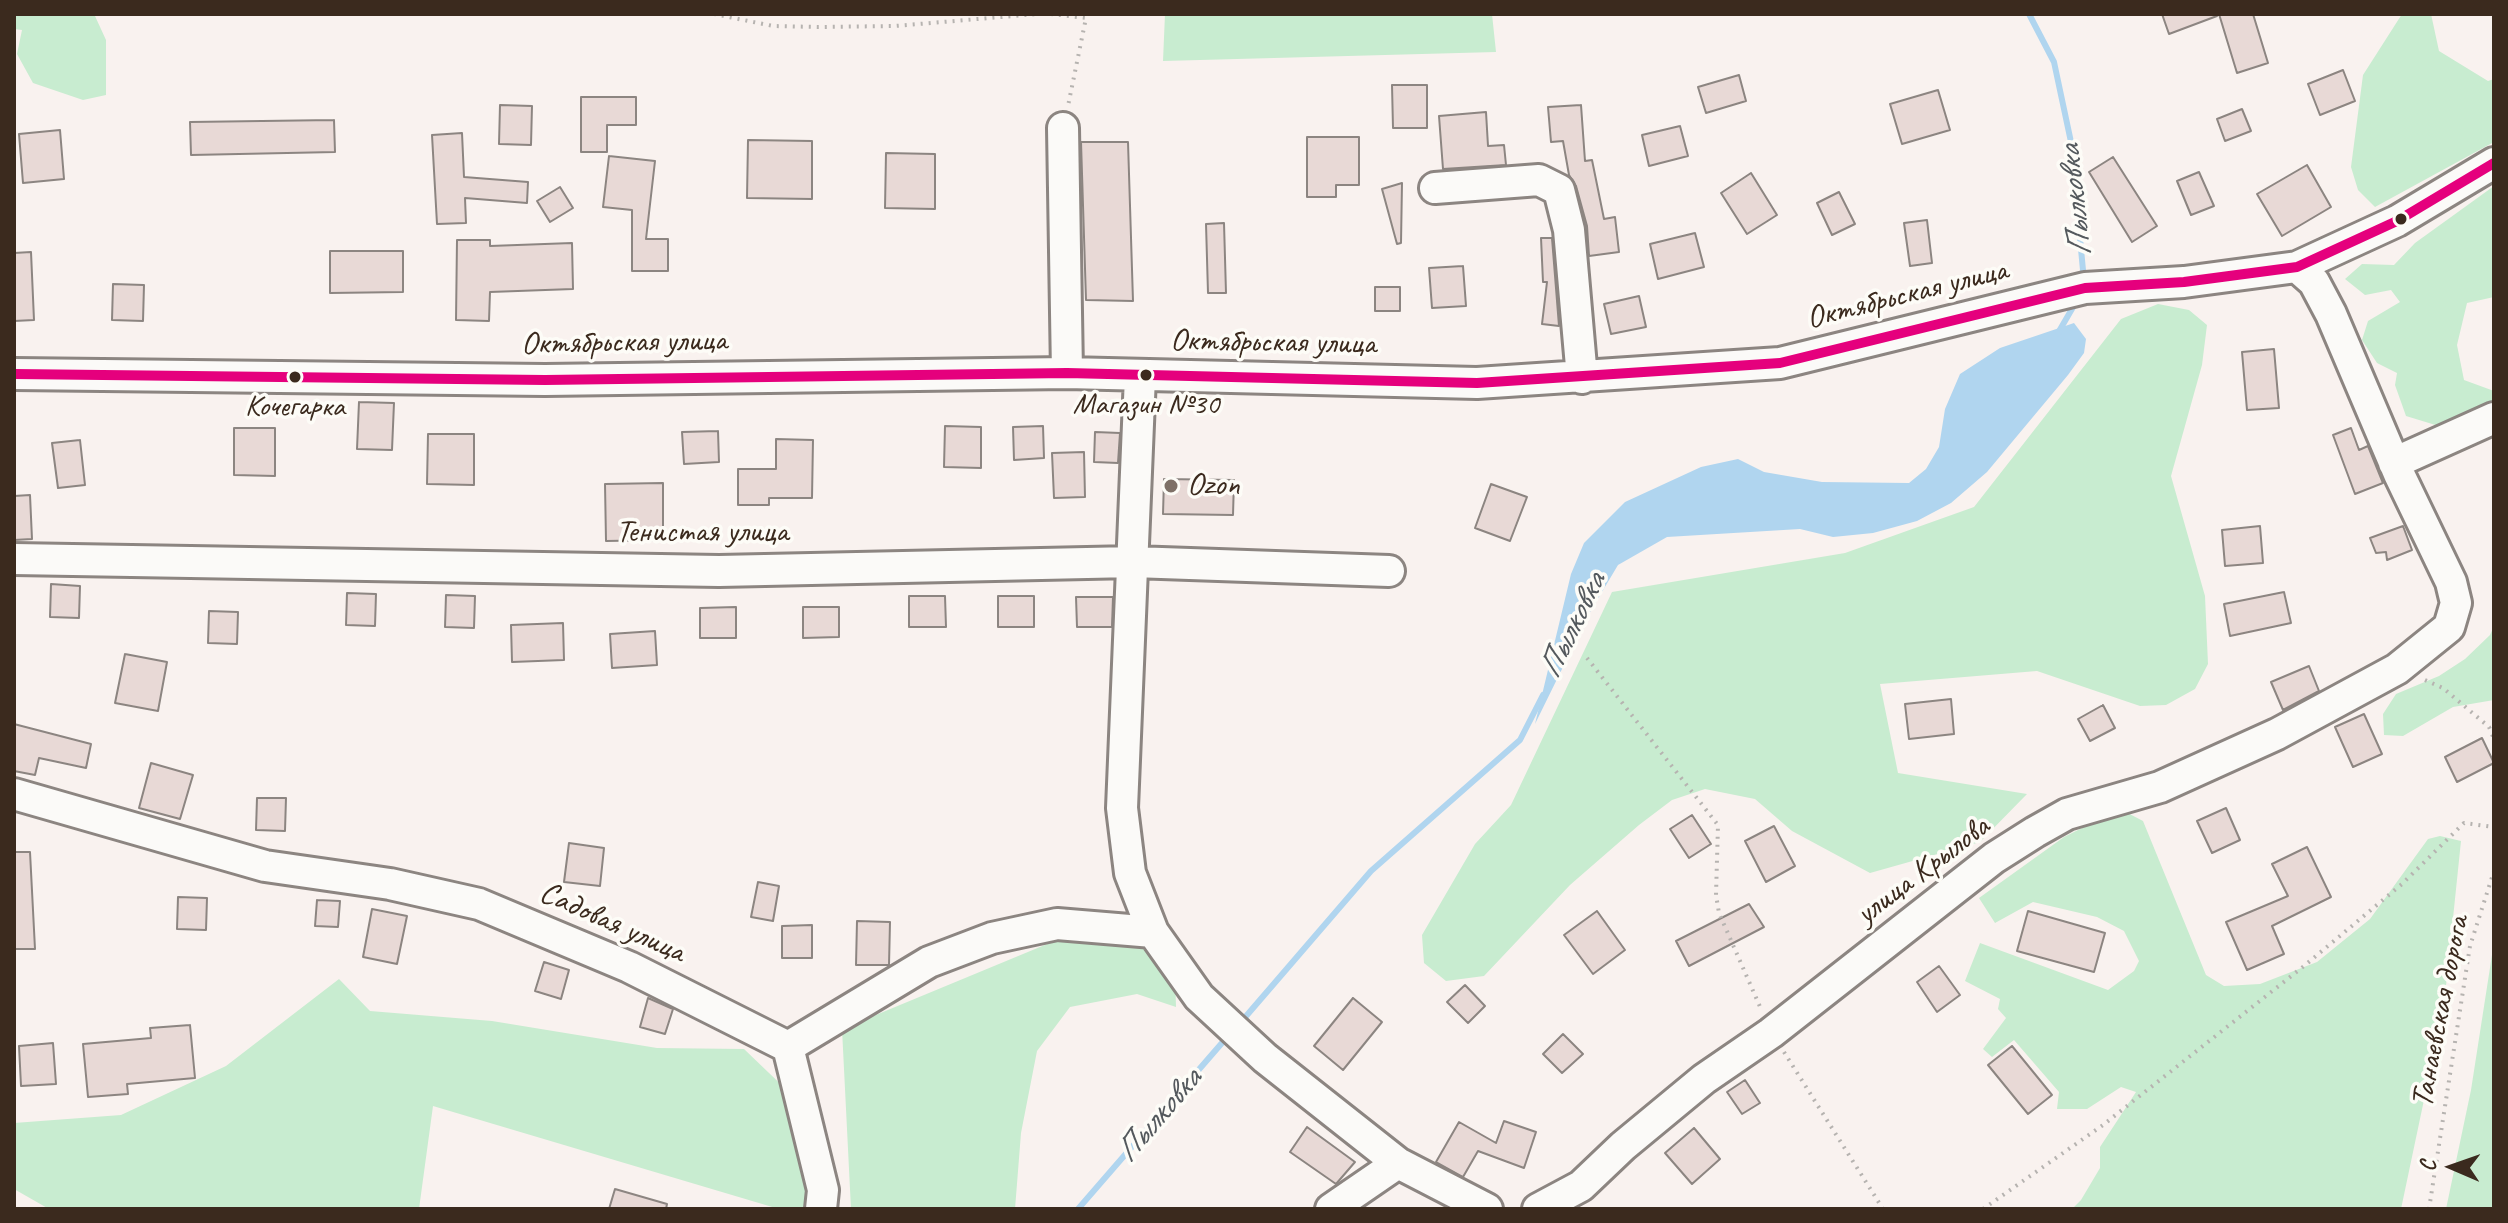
<!DOCTYPE html>
<meta charset="utf-8">
<style>
body{margin:0}
#map{position:relative;width:2508px;height:1223px;overflow:hidden;background:#f9f2ef;font-family:Caveat,sans-serif}
canvas{display:block}
.frame{position:absolute;inset:0;border:16px solid #3b2a1e;pointer-events:none}
.north{position:absolute;left:2412px;top:1127px;width:80px;height:80px;-webkit-text-stroke:6px #fdfcf7;paint-order:stroke;rotate:272deg;font-size:22px;font-weight:700;line-height:32px;text-align:center;color:#3b2a1e}
.north::after{content:'';display:block;margin:auto;width:28px;height:36px;background:#3b2a1e;clip-path:polygon(50% 0,100% 100%,50% 72%,0 100%)}
</style>
<div id="map">
<canvas width="2508" height="1223"></canvas>
<div class="frame"></div>
<div class="north">С</div>
</div>
<script>
const ctx = document.querySelector('canvas').getContext('2d');
ctx.lineJoin = 'round';
function fill(path, color) { ctx.fillStyle = color; ctx.fill(path, 'evenodd'); }
const toPath = rows => new Path2D(rows.map(r => 'M' + r).join(''));
function trace(path, color, width, dash) { ctx.strokeStyle = color; ctx.lineWidth = width; ctx.lineCap = dash ? 'butt' : 'round'; ctx.setLineDash(dash || []); ctx.stroke(path); }
function drawText(font, color, halo, rows, align = 'center') {
  ctx.font = font + ' Caveat,sans-serif'; ctx.lineWidth = 7; ctx.setLineDash([]); ctx.textBaseline = 'middle'; ctx.strokeStyle = halo; ctx.fillStyle = color; for (const [text, x, y, turn = 0] of rows) {
    ctx.save(); ctx.translate(x, y); ctx.rotate((+turn || 0) * Math.PI / 180); ctx.textAlign = isNaN(turn) ? turn : align; if (halo) ctx.strokeText(text, 0, 0); ctx.fillText(text, 0, 0); ctx.restore();
  }
}
fill(toPath([
 [14,14,95,16,106,40,106,95,83,100,33,83,17,54,22,30,14,29],
 [1165,14,1492,14,1496,52,1163,61],
 [2402,14,2431,14,2439,51,2488,81,2494,79,2494,142,2375,207,2358,190,2351,167,2363,75],
 [2494,186,2494,297,2467,303,2457,345,2464,380,2494,391,2494,426,2442,427,2406,416,2395,385,2397,373,2377,363,2362,340,2368,321,2400,302,2391,290,2365,295,2345,279,2362,264,2394,265,2415,243],
 [2158,304,2189,310,2207,325,2202,365,2171,476,2205,596,2208,664,2195,689,2166,705,2140,706,2037,671,1880,684,1898,773,2027,794,1980,842,1870,873,1792,831,1755,799,1705,789,1672,800,1639,825,1570,885,1484,976,1446,981,1424,963,1422,935,1475,844,1511,805,1612,592,1845,553,1974,507,2121,319],
 [2494,626,2494,700,2453,707,2403,736,2384,735,2383,714,2396,694,2439,676,2465,659,2490,635],
 [2120,809,2143,821,2206,975,2224,986,2260,984,2317,962,2370,919,2428,839,2440,836,2461,841,2444,1005,2401,1209,2072,1209,2081,1200,2100,1168,2100,1147,2136,1092,2121,1087,2087,1109,2057,1109,2059,1092,2014,1040,1992,1057,1983,1049,2006,1018,1998,1009,2000,999,1965,981,1980,943,2108,990,2134,971,2139,961,2124,931,2097,917,2033,902,1995,923,1979,898,2064,837],
 [1052,942,1140,942,1175,973,1176,1007,1137,994,1070,1007,1037,1051,1021,1133,1015,1209,851,1209,842,1029],
 [2494,942,2494,1209,2446,1209,2471,1090],
 [339,979,370,1011,492,1021,657,1048,744,1049,793,1096,811,1209,779,1209,433,1106,419,1209,49,1209,14,1189,14,1123,121,1115,226,1066]
]), '#c8ecd0');
fill(toPath([
 [2074,323,2086,339,2084,353,2068,375,1987,472,1951,503,1917,521,1873,533,1833,537,1800,529,1667,537,1618,565,1590,612,1535,724,1571,574,1584,543,1625,502,1701,467,1738,459,1764,472,1822,482,1909,483,1926,469,1939,447,1945,409,1960,374,2000,348]
]), '#b0d5ef');
trace(toPath([
 [2029,14,2054,62,2071,142,2084,281],
 [2058,333,2076,302],
 [1241,1022,1371,871,1520,740,1543,695],
 [1078,1209,1228,1036]
]), '#b0d5ef', 6);
const building = toPath([
 [2162,14,2217,14,2217,16,2169,34,2162,14],
 [2219,14,2253,14,2268,63,2237,73,2219,14],
 [2343,70,2355,101,2320,115,2308,84,2343,70],
 [1739,75,1746,101,1706,113,1698,87,1739,75],
 [1392,85,1427,85,1427,128,1393,128,1392,85],
 [1938,90,1950,130,1902,144,1890,104,1938,90],
 [581,97,636,97,636,125,607,125,607,152,581,152,581,97],
 [500,105,532,106,531,145,499,144,500,105],
 [1581,105,1585,161,1592,160,1604,219,1615,217,1619,252,1589,256,1587,226,1576,186,1569,175,1563,141,1551,142,1548,107,1581,105],
 [2242,109,2251,131,2225,141,2217,119,2242,109],
 [1486,112,1488,146,1504,145,1506,165,1443,169,1439,116,1486,112],
 [334,120,335,152,191,155,190,122,334,120],
 [1680,126,1688,156,1649,166,1642,135,1680,126],
 [60,130,64,179,23,183,19,134,60,130],
 [462,133,464,177,528,182,527,203,465,198,466,223,437,224,432,135,462,133],
 [1307,137,1359,137,1359,185,1336,185,1336,197,1307,197,1307,137],
 [748,140,812,141,812,199,747,198,748,140],
 [1081,142,1128,142,1133,301,1086,300,1081,142],
 [886,153,935,154,935,209,885,208,886,153],
 [609,156,655,161,646,239,668,239,668,271,632,271,632,210,603,207,609,156],
 [2113,157,2157,226,2132,242,2089,172,2113,157],
 [2307,165,2331,207,2282,236,2257,194,2307,165],
 [2199,172,2214,206,2191,215,2177,181,2199,172],
 [1751,173,1777,215,1747,234,1721,193,1751,173],
 [1402,183,1401,243,1397,244,1382,189,1402,183],
 [560,187,573,208,550,222,537,201,560,187],
 [1839,192,1855,224,1832,235,1817,203,1839,192],
 [1927,220,1932,263,1910,266,1904,223,1927,220],
 [1224,223,1226,293,1208,293,1206,224,1224,223],
 [1695,233,1704,267,1658,279,1650,244,1695,233],
 [1541,238,1552,238,1559,326,1542,324,1547,282,1543,282,1541,238],
 [457,240,490,240,490,246,572,243,573,289,490,292,489,321,456,320,457,240],
 [330,251,403,251,403,292,330,293,330,251],
 [31,252,34,320,14,321,14,253,31,252],
 [1463,266,1466,306,1432,308,1429,268,1463,266],
 [113,284,144,285,143,321,112,320,113,284],
 [1375,287,1400,287,1400,311,1375,311,1375,287],
 [1639,296,1646,327,1611,334,1604,304,1639,296],
 [2274,349,2279,408,2247,410,2242,352,2274,349],
 [359,402,394,403,392,450,357,449,359,402],
 [945,426,981,427,981,468,944,467,945,426],
 [1043,426,1044,458,1014,460,1013,427,1043,426],
 [234,428,275,428,275,476,234,475,234,428],
 [2351,428,2359,450,2368,446,2383,483,2355,494,2333,435,2351,428],
 [718,431,719,462,684,464,682,432,718,431],
 [1095,432,1120,433,1118,463,1094,462,1095,432],
 [428,434,474,434,474,485,427,484,428,434],
 [776,439,813,440,812,498,769,498,769,505,738,505,738,469,776,469,776,439],
 [80,440,85,485,58,488,52,443,80,440],
 [1084,452,1085,497,1054,498,1052,453,1084,452],
 [1164,479,1234,480,1233,515,1163,514,1164,479],
 [663,483,663,540,606,541,605,484,663,483],
 [1491,484,1527,497,1510,541,1475,528,1491,484],
 [30,495,32,539,14,540,14,496,30,495],
 [2260,526,2263,563,2225,566,2222,530,2260,526],
 [2403,526,2412,550,2387,560,2386,552,2376,553,2370,538,2403,526],
 [51,584,80,586,79,618,50,617,51,584],
 [2284,592,2291,623,2230,636,2224,604,2284,592],
 [347,593,376,594,375,626,346,625,347,593],
 [446,595,475,596,474,628,445,627,446,595],
 [909,596,945,596,946,627,909,627,909,596],
 [998,596,1034,596,1034,627,998,627,998,596],
 [1076,597,1113,597,1112,627,1077,627,1076,597],
 [736,607,736,638,700,638,700,608,736,607],
 [803,607,839,607,839,637,803,638,803,607],
 [209,611,238,612,237,644,208,643,209,611],
 [563,623,564,660,512,662,511,625,563,623],
 [655,631,657,665,612,668,610,634,655,631],
 [125,654,167,662,158,711,115,703,125,654],
 [2309,666,2319,691,2283,710,2271,682,2309,666],
 [1951,699,1954,734,1909,739,1905,704,1951,699],
 [2103,705,2115,728,2090,741,2078,719,2103,705],
 [2364,714,2382,754,2353,767,2335,727,2364,714],
 [14,724,91,744,86,768,39,758,35,775,14,771,14,724],
 [2482,738,2494,763,2457,782,2445,757,2482,738],
 [151,763,193,775,180,819,139,808,151,763],
 [257,798,286,798,285,831,256,830,257,798],
 [2226,808,2240,840,2212,853,2197,821,2226,808],
 [1692,815,1711,844,1689,858,1670,829,1692,815],
 [1774,826,1795,866,1766,882,1745,841,1774,826],
 [569,843,604,848,600,886,564,882,569,843],
 [2307,847,2331,897,2272,926,2284,954,2247,970,2226,922,2288,896,2272,864,2307,847],
 [14,852,30,852,35,949,14,949,14,852],
 [758,882,779,886,773,921,751,917,758,882],
 [178,897,207,898,206,930,177,929,178,897],
 [317,900,340,901,338,927,315,926,317,900],
 [1749,904,1764,927,1689,966,1676,941,1749,904],
 [372,909,407,916,397,964,363,957,372,909],
 [1597,911,1625,950,1593,974,1564,935,1597,911],
 [2028,911,2105,933,2094,972,2017,951,2028,911],
 [857,921,890,922,889,965,856,965,857,921],
 [812,925,812,958,782,958,782,926,812,925],
 [544,962,569,970,561,999,535,991,544,962],
 [1939,966,1960,995,1937,1012,1917,982,1939,966],
 [1465,985,1485,1006,1468,1023,1447,1002,1465,985],
 [648,998,673,1009,665,1034,640,1027,648,998],
 [1353,998,1382,1022,1343,1070,1314,1046,1353,998],
 [190,1025,195,1078,127,1084,128,1094,88,1097,83,1044,151,1038,150,1028,190,1025],
 [1563,1034,1583,1054,1562,1073,1543,1054,1563,1034],
 [53,1043,56,1084,21,1086,19,1046,53,1043],
 [2012,1046,2052,1095,2028,1114,1988,1065,2012,1046],
 [1745,1080,1760,1103,1742,1114,1727,1092,1745,1080],
 [1504,1121,1536,1132,1524,1168,1478,1151,1463,1177,1436,1162,1459,1122,1496,1143,1504,1121],
 [1307,1127,1355,1162,1336,1184,1290,1152,1307,1127],
 [1694,1128,1720,1159,1692,1184,1665,1153,1694,1128],
 [615,1189,667,1204,666,1209,609,1209,615,1189]
]);
fill(building, '#e8d9d6');
trace(building, '#8c8581', 2);
const minor = toPath([
 [1063,128,1067,373],
 [1435,188,1539,180,1559,190,1569,230,1582,378],
 [14,374,545,380,1067,373,1477,383,1780,363,2085,288,2184,282,2297,267,2397,221,2494,163],
 [1140,376,1122,808,1130,873,1153,932,1199,997,1265,1058,1398,1163,1487,1209],
 [2394,463,2494,418],
 [14,559,719,571,1133,562,1389,571],
 [14,794,265,866,390,884,479,904,629,967,788,1047,929,962,992,938,1057,924,1153,932],
 [788,1047,823,1190,821,1209],
 [1331,1209,1398,1163],
 [1538,1209,1581,1186,1623,1146,1704,1079,1771,1033,1994,858,2035,832,2067,814,2160,787,2277,734,2397,669,2449,627,2456,603,2451,582,2399,474,2331,314,2314,282,2297,267]
]);
trace(minor, '#8c8581', 36);
trace(toPath([
 [714,14,773,26,818,27,895,26,1037,14],
 [1051,14,1086,18,1068,106],
 [1587,658,1718,825,1716,895,1719,913,1761,1009],
 [2425,680,2443,688,2489,727,2494,739],
 [1784,1052,1883,1209],
 [1983,1209,2103,1125,2304,966,2402,884,2464,823,2494,827],
 [2429,1209,2470,946,2494,871]
]), '#b6b3b0', 4, [2, 6]);
trace(minor, '#fbfaf8', 30);
trace(toPath([
 [14,374,545,380,1067,373,1477,383,1780,363,2085,288,2184,282,2297,267,2397,221,2494,163]
]), '#e5007d', 10);
for (const [x, y, r, color] of [
 [2401,219,7,"#3b2a1e"],
 [1146,375,7,"#3b2a1e"],
 [295,377,7,"#3b2a1e"],
 [1171,486,8,"#7e7067"]
]) { const dot = new Path2D(); dot.arc(x, y, r, 0, 2 * Math.PI); ctx.fillStyle = color; ctx.fill(dot); trace(dot, '#fdfcf7', 3); }
drawText('30px', '#3b2a1e', '#fdfcf7', [
 ["Магазин №30",1146,405],
 ["Кочегарка",295,407]
]);
drawText('32px', '#3b2a1e', '#fdfcf7', [
 ["Октябрьская улица",1907,295,-14],
 ["Октябрьская улица",624,343,-1],
 ["Октябрьская улица",1273,343,1],
 ["Тенистая улица",702,533],
 ["улица Крылова",1923,871,-37],
 ["Садовая улица",612,923,24],
 ["Танаевская дорога",2441,1012,-79]
]);
drawText('32px', '#3b2a1e', '#fdfcf7', [
 ["Ozon",1187,486]
], 'left');
drawText('italic 34px', '#54595d', '#fdfcf7', [
 ["Пылковка",2076,201,-96],
 ["Пылковка",1573,626,-64],
 ["Пылковка",1159,1116,-49]
]);
</script>
